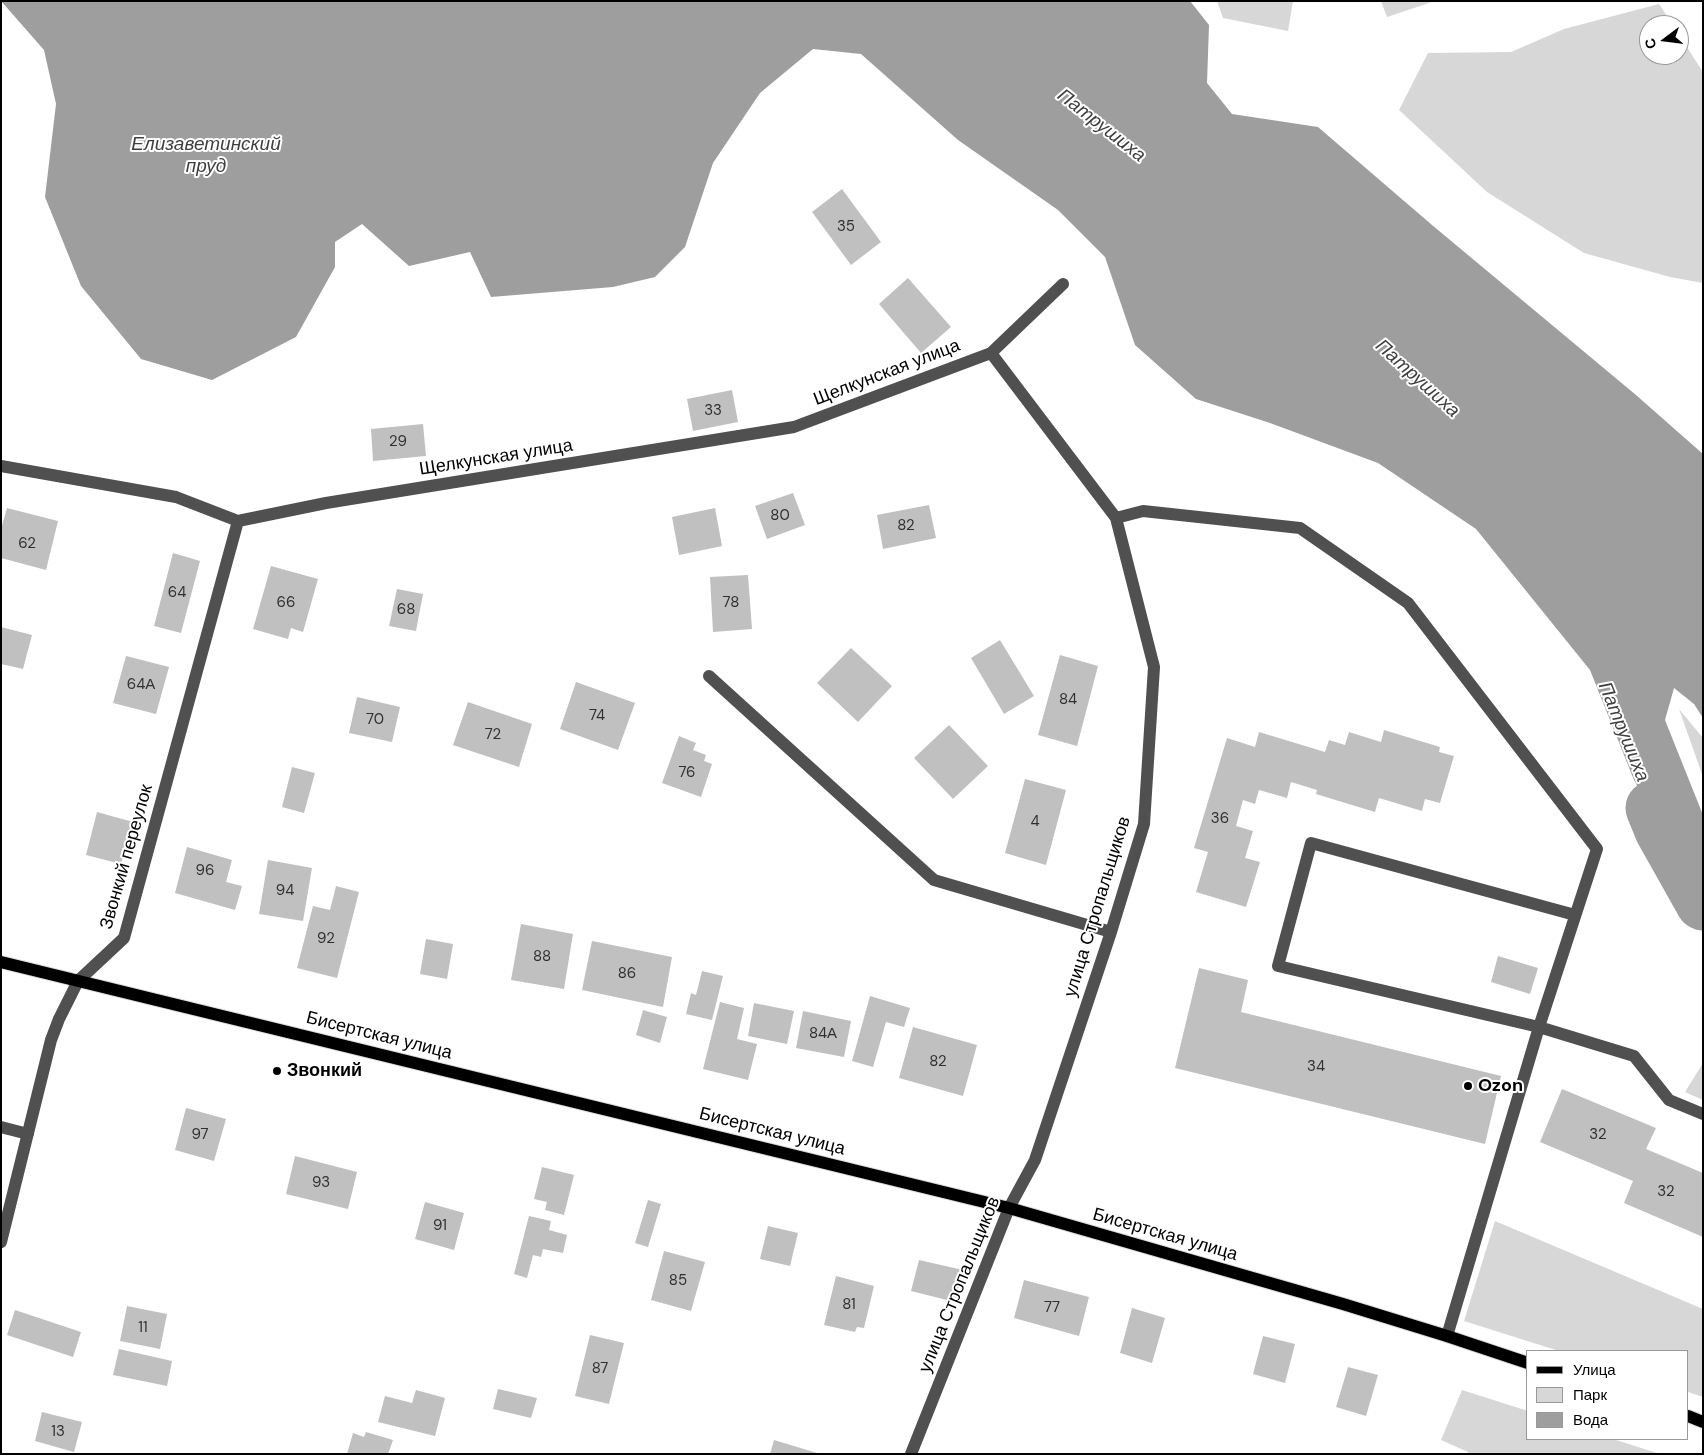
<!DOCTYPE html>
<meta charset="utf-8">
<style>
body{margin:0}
#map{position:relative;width:1704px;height:1455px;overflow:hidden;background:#fff;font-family:"DM Sans",sans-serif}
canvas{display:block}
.frame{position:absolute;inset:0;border:2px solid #000;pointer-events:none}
.legend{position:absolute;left:1526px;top:1350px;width:162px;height:90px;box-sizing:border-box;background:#fff;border:1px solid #999;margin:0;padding:6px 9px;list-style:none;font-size:15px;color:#000}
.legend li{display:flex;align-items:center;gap:10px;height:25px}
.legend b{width:25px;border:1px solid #999}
.north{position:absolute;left:1639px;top:15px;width:50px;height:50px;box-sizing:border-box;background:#fff;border:1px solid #999;border-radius:50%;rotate:255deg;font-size:14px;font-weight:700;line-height:20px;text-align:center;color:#000}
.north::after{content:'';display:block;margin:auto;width:18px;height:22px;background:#000;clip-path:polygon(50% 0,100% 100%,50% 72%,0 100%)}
</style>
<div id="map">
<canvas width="1704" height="1455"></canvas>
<div class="frame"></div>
<ul class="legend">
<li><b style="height:6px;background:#000"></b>Улица</li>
<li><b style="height:14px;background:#d7d7d7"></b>Парк</li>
<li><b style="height:14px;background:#9e9e9e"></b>Вода</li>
</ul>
<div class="north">С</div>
</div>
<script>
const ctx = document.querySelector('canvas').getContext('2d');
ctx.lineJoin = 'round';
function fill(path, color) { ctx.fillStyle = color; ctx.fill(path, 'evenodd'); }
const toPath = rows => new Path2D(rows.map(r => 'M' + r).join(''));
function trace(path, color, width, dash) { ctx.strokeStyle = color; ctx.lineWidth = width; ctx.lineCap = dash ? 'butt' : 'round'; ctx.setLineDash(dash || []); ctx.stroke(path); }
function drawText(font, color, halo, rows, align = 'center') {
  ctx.font = font + ' "DM Sans",sans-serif'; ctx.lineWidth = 4; ctx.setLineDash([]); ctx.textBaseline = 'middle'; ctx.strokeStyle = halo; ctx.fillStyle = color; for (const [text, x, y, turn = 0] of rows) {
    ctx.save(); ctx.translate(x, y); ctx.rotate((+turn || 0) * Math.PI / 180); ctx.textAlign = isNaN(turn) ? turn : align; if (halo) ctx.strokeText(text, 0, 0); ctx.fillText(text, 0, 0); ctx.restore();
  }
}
fill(toPath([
 [1217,1,1293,1,1288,31,1223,18],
 [1381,1,1435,1,1387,17],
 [1659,4,1673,25,1649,25,1649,55,1679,55,1679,35,1703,72,1703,283,1670,277,1584,253,1487,192,1399,110,1428,53,1511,52,1564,29],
 [1679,709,1703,738,1703,777],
 [1703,1063,1703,1100,1685,1092],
 [1495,1221,1703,1309,1703,1397,1688,1392,1688,1351,1559,1351,1464,1321],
 [1462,1390,1528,1411,1528,1439,1613,1439,1660,1454,1468,1454,1468,1452,1441,1440]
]), '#d7d7d7');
fill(toPath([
 [1,1,1190,1,1209,25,1207,83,1232,114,1318,127,1432,225,1636,395,1703,454,1703,718,1694,704,1674,688,1665,720,1703,815,1703,901,1670,846,1634,780,1590,670,1476,529,1378,463,1270,423,1196,399,1135,345,1105,257,1058,210,958,140,861,54,813,49,760,93,713,163,685,247,655,277,613,287,491,297,470,252,409,266,362,224,335,242,335,267,296,337,212,380,141,359,81,286,45,197,56,104,44,50]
]), '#9e9e9e');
trace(toPath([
 [1653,808,1662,830,1703,903]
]), '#9e9e9e', 55);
fill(toPath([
 [842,189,881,242,851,265,812,212],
 [908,278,951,327,921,353,879,304],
 [732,390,738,422,693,431,687,399],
 [423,424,426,456,373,461,371,429],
 [793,493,805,525,767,539,755,506],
 [929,505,936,538,883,549,877,515],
 [7,508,58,521,46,570,1,558,1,529],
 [715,508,722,546,679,555,672,517],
 [173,553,200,561,181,633,154,626],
 [271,566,318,579,303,632,291,628,288,639,253,629],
 [748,575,752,629,713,632,710,577],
 [397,589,423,594,416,631,389,626],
 [1,627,32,635,23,669,1,664],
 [1000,640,1034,696,1004,714,971,658],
 [851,648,892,686,858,722,817,683],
 [1060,655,1098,666,1077,746,1038,735],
 [126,656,169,667,156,714,113,703],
 [576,682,635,703,618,750,560,729],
 [357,697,400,707,392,742,349,733],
 [468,702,532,724,519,767,453,745],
 [949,725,988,766,953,799,914,758],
 [1384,730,1440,747,1439,752,1454,756,1440,803,1425,799,1422,811,1379,798,1375,812,1316,794,1317,790,1291,782,1287,798,1259,790,1255,804,1243,800,1236,826,1253,831,1245,858,1260,862,1246,907,1196,892,1208,852,1194,848,1227,738,1255,747,1259,732,1325,752,1329,740,1345,745,1349,732,1381,742],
 [679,736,696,743,693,750,706,755,704,761,712,764,701,797,662,783],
 [292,767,315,773,304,813,282,807],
 [1025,779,1066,790,1046,865,1005,853],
 [97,812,133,822,121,864,86,855],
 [187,847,232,860,226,882,242,886,235,910,175,893],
 [268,860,312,868,303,921,259,914],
 [336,886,359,892,337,978,297,968,313,906,330,910],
 [521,924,573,934,564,989,511,980],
 [426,939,453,944,447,979,420,974],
 [592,941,672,957,663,1007,582,990],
 [1498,956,1538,968,1530,994,1491,982],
 [1199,968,1248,980,1241,1012,1501,1076,1485,1144,1175,1068],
 [702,971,723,976,712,1020,686,1014,691,993,696,995],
 [870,996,910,1008,904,1027,886,1022,873,1067,852,1061],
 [720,1002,744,1008,737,1039,757,1044,748,1080,703,1069],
 [754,1003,794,1011,787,1044,748,1036],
 [643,1010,667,1017,660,1043,636,1035],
 [803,1011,851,1021,844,1057,796,1048],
 [913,1027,977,1045,963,1096,899,1078],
 [1562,1089,1656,1128,1646,1149,1703,1173,1703,1237,1624,1203,1633,1181,1540,1142],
 [186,1108,226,1119,214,1161,175,1150],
 [295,1156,357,1172,348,1209,286,1194],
 [542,1167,574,1175,564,1215,545,1210,547,1202,534,1199],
 [648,1200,661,1204,648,1247,635,1243],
 [425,1202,464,1213,454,1250,415,1239],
 [529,1216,551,1221,549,1230,567,1235,563,1253,543,1249,541,1257,533,1255,527,1278,514,1274],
 [768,1226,798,1233,790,1266,760,1259],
 [664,1251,705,1262,691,1311,651,1300],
 [919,1260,963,1270,955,1302,911,1291],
 [836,1276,874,1286,864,1328,857,1327,855,1332,824,1325],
 [1024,1280,1089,1297,1079,1336,1014,1318],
 [127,1306,167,1314,160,1349,120,1341],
 [1132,1308,1165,1318,1152,1363,1120,1353],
 [15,1310,81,1332,73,1357,7,1335],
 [590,1335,624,1343,609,1404,575,1396],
 [1263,1336,1295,1344,1285,1383,1253,1374],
 [119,1349,172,1361,167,1386,113,1375],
 [1348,1367,1378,1375,1366,1416,1336,1407],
 [498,1389,537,1398,531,1418,493,1409],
 [416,1390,445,1398,435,1436,378,1422,385,1396,412,1403],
 [42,1412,82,1422,74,1452,35,1441],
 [366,1432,393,1440,388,1454,347,1454,353,1433,364,1437],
 [774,1440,817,1453,817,1454,770,1454]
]), '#c0c0c0');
const major = toPath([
 [1,962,1009,1208,1343,1304,1447,1336,1528,1363],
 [1688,1416,1703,1422]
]);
trace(major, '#dbdbdb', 14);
trace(toPath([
 [1,466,176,497,238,521,326,503,794,427,991,353,1063,284],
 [1116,518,1143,511,1300,528,1408,603,1597,849,1539,1027,1634,1056,1669,1100,1703,1114],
 [709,676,934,880,1111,932],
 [1,1127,28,1134],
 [1,1242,51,1040,59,1019,78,981,124,938,238,521],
 [1447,1336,1539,1027,1278,966,1311,843,1575,915],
 [911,1454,1009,1208,1035,1160,1111,932,1144,824,1154,667,1116,518,991,353]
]), '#505050', 12);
trace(major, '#000', 12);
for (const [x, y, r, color] of [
 [277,1071,5,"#000"],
 [1468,1086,5,"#000"]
]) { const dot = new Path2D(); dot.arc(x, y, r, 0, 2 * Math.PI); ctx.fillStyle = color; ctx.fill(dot); trace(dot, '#fff', 2); }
drawText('15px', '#303030', null, [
 ["35",846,227],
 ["33",713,411],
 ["29",398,442],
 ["80",780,516],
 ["82",906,526],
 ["62",27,544],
 ["64",177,593],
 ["66",286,603],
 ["78",731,603],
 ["68",406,610],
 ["64А",141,685],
 ["84",1068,700],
 ["74",597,716],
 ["70",375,720],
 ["72",493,735],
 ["76",687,773],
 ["36",1220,819],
 ["4",1035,822],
 ["96",205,871],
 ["94",285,891],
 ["92",326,939],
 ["88",542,957],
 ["86",627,974],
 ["84А",823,1034],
 ["82",938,1062],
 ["34",1316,1067],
 ["97",200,1135],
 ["32",1598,1135],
 ["93",321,1183],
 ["32",1666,1192],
 ["91",440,1226],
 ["85",678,1281],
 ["81",849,1305],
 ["77",1052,1308],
 ["11",143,1328],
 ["87",600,1369],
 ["13",58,1432]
]);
drawText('18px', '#000', '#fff', [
 ["Щелкунская улица",887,373,-21],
 ["Щелкунская улица",496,458,-9],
 ["Звонкий переулок",127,857,-74],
 ["улица Стропальщиков",1098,907,-73],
 ["Бисертская улица",379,1036,14],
 ["Бисертская улица",772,1132,14],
 ["Бисертская улица",1165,1235,16],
 ["улица Стропальщиков",960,1285,-68]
]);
drawText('bold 18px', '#000', '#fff', [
 ["Звонкий",287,1071],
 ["Ozon",1478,1086]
], 'left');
drawText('italic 19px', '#3f3f3f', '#fff', [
 ["Патрушиха",1101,126,38],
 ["Елизаветинский",206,145],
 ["пруд",206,167],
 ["Патрушиха",1417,379,42],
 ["Патрушиха",1623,732,68]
]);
</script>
